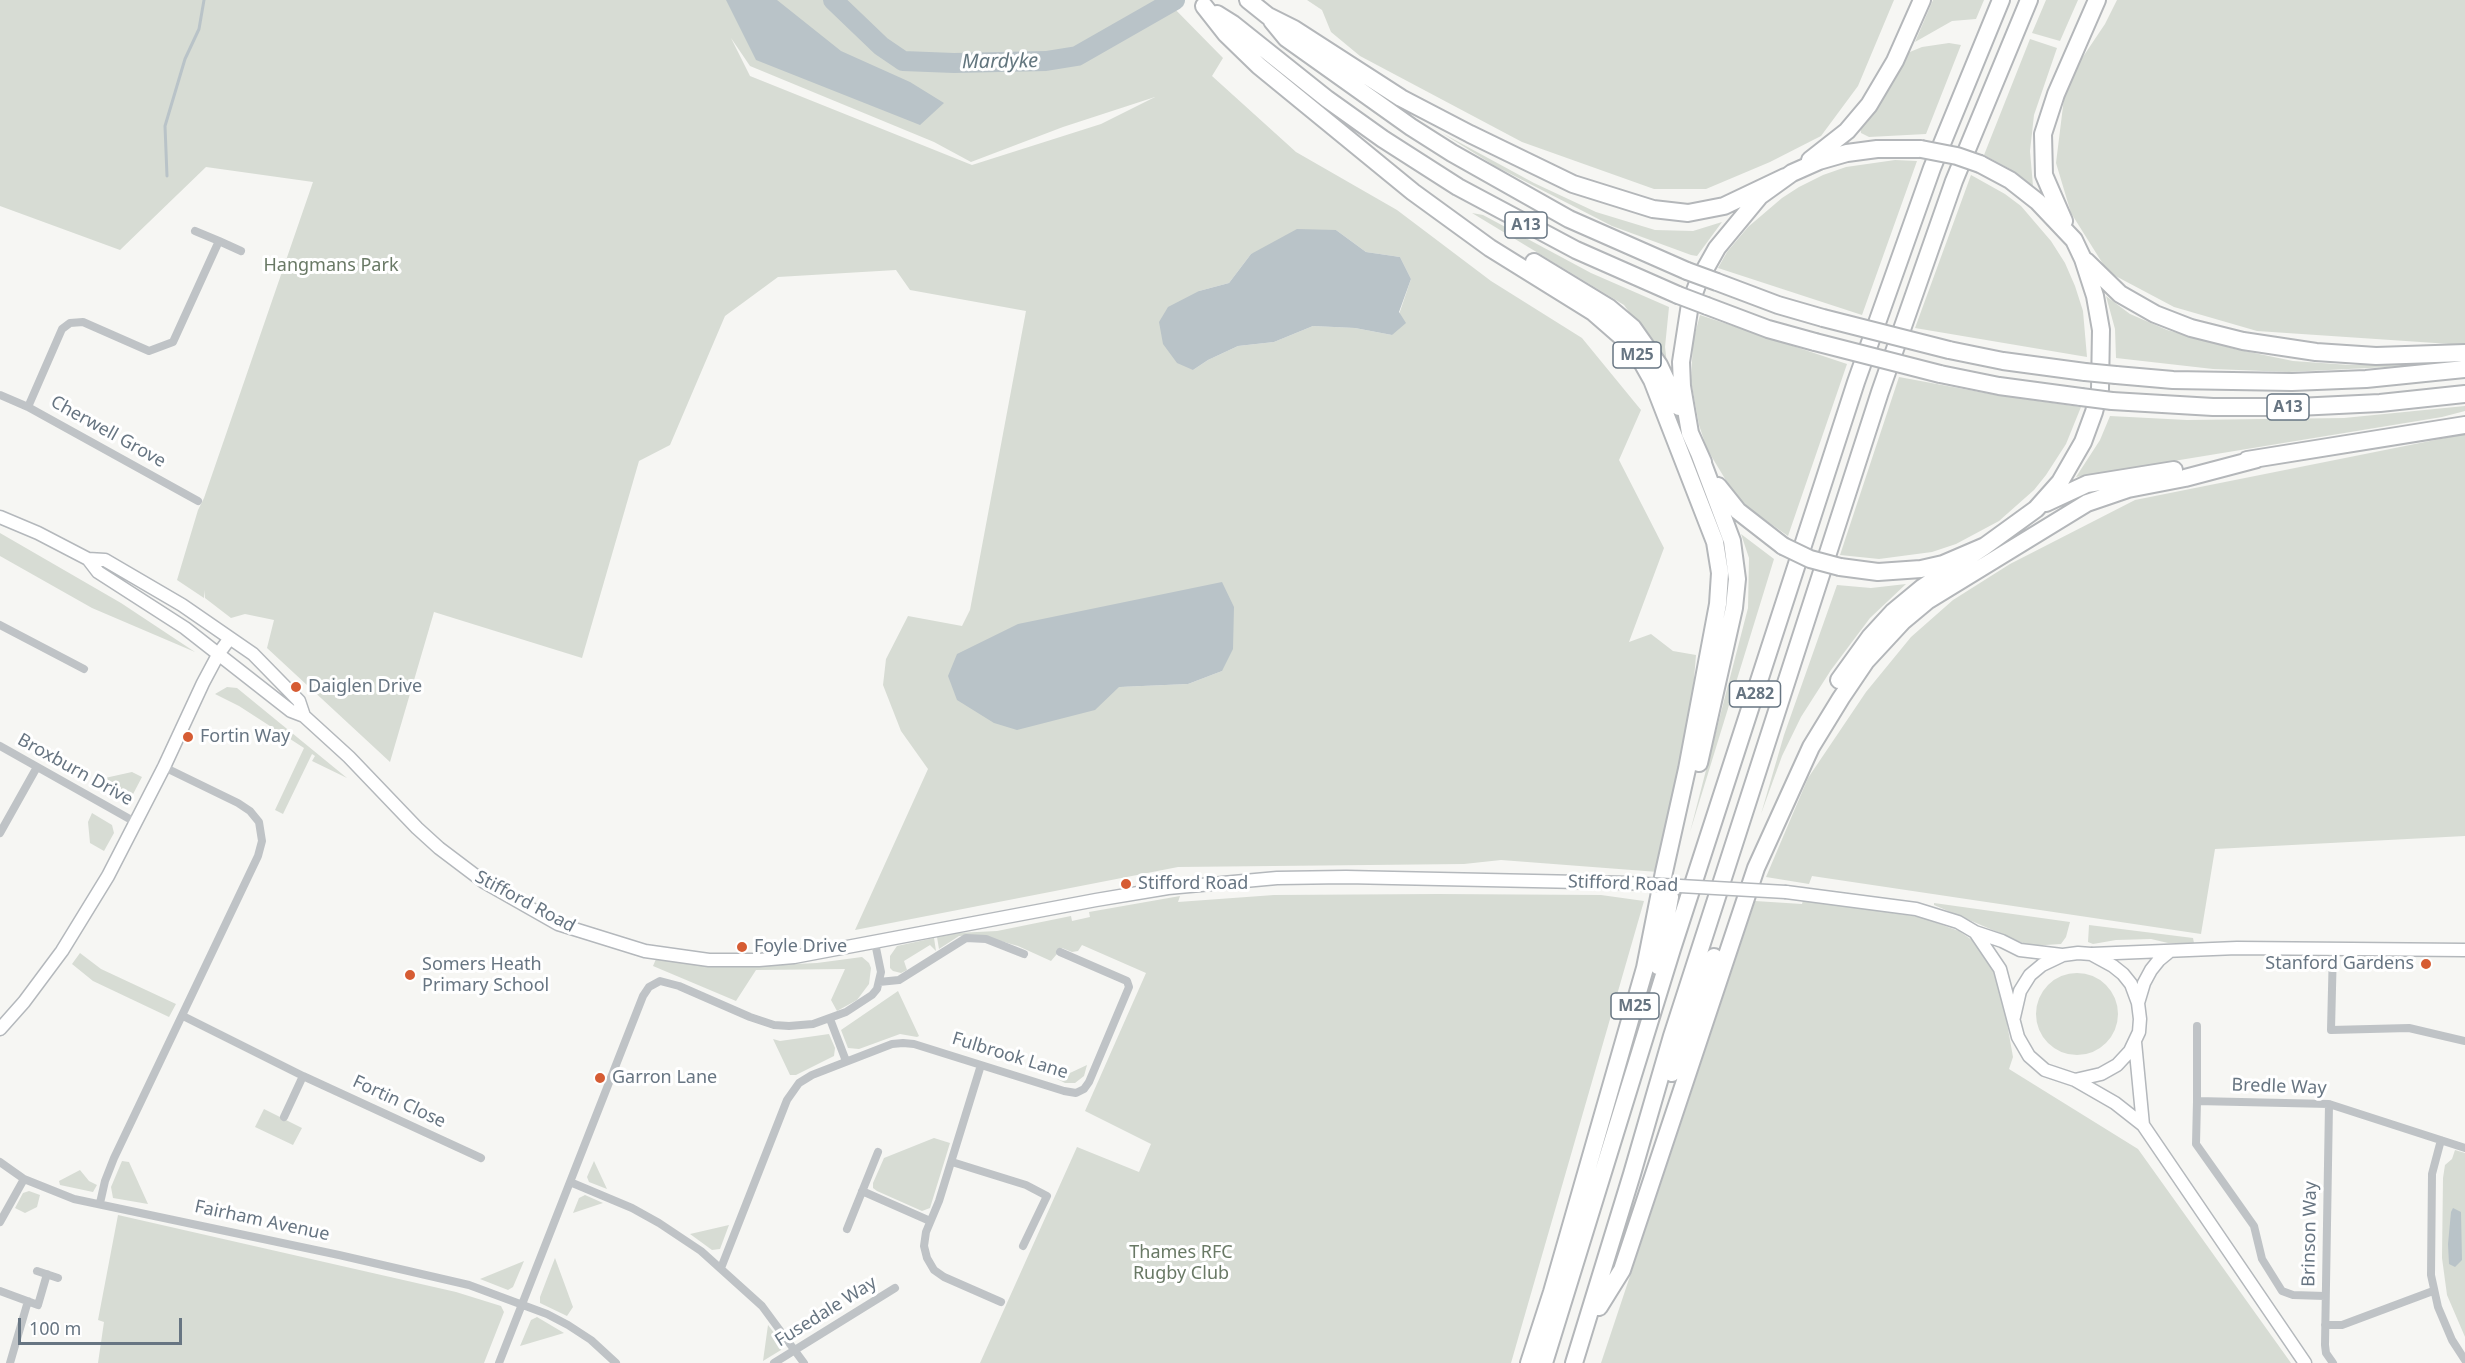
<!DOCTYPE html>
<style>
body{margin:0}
#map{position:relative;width:2465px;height:1363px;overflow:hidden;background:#f6f6f3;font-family:"Noto Sans",sans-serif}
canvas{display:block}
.scale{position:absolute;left:18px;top:1318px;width:164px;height:27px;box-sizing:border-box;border:3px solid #677582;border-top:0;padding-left:8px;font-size:18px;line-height:21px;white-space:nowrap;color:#677582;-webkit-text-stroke:4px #fff;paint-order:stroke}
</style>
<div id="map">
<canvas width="2465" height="1363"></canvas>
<div class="scale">100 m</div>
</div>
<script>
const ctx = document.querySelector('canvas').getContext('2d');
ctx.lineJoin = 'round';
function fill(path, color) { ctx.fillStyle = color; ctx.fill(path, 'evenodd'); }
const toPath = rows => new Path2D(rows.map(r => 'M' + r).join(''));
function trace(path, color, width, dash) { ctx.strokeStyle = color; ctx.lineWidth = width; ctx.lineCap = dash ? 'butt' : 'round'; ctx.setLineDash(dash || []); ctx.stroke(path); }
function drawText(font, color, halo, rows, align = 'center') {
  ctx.font = font + ' "Noto Sans",sans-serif'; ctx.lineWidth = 6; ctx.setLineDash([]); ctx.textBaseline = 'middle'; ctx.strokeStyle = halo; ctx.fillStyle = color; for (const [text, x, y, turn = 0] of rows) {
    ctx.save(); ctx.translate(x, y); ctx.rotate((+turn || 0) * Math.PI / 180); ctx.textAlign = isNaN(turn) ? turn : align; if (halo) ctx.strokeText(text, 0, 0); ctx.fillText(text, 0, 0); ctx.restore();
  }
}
fill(toPath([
 [0,0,1166,0,1223,58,1212,76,1296,152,1397,210,1491,281,1582,338,1641,410,1619,460,1664,548,1629,642,1651,634,1673,651,1696,655,1691,715,1658,872,1501,860,1464,864,1178,867,855,930,928,769,901,731,883,685,886,659,908,616,962,626,970,610,1026,311,910,290,896,270,778,277,725,316,670,445,639,461,582,658,434,612,390,762,267,648,274,620,245,614,231,618,205,598,204,590,204,598,177,580,198,510,204,498,313,182,206,167,120,250,0,206],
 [731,38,750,66,934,142,971,162,1063,127,1155,97,1101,124,972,165,750,76],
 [1336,230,1366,252,1400,257,1411,279,1392,335,1355,328,1313,326,1274,342,1238,346,1208,360,1193,370,1199,291,1229,283,1251,254],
 [1222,671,1188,684,1119,687],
 [1307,0,1894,0,1858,86,1821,136,1770,162,1706,189,1654,189,1522,142,1360,56,1331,32,1322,10],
 [1933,0,1984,0,1976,19,1952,21,1915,42],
 [2046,0,2078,0,2060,41,2032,33],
 [2117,0,2465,0,2465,345,2257,331,2174,307,2108,272,2071,213,2056,163,2066,82,2105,24],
 [2030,39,2057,48,2034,115,2030,151,2033,186,2010,169,1984,155],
 [1949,43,1961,45,1926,134,1869,137,1861,133,1860,127,1900,56,1922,47],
 [1442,133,1534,183,1596,212,1655,230,1693,231,1722,222,1697,256,1691,255,1612,226,1495,166],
 [1895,160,1917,161,1862,315,1718,268,1727,252,1748,227,1782,198,1799,187,1823,175,1846,167],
 [1971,175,2005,194,2021,206,2051,241,2065,263,2075,286,2083,311,2087,357,1915,328],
 [1472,213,1483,215,1591,273,1669,307,1665,347,1667,364,1624,305],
 [2106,296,2130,314,2167,330,2235,349,2293,361,2350,365,2427,365,2289,372,2213,369,2116,358,2115,329],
 [1700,315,1847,364,1788,536,1751,510,1733,492,1707,449,1699,425,1691,381,1693,341],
 [1899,377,1996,395,2081,407,2066,444,2046,475,2034,490,1999,521,1956,544,1932,552,1879,559,1840,555],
 [2465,406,2465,411,2442,417,2076,477,2100,440,2110,416,2187,420,2344,418],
 [2465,434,2465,836,2215,849,2201,934,1812,876,1809,884,1766,877,1808,778,1866,692,1911,637,1953,600,2010,564,2135,500],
 [0,533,121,603,195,652,92,608,0,556],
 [1741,534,1774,559,1690,832,1748,608,1749,558],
 [1906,584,1870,618,1831,670,1801,717,1782,756,1761,814,1784,735,1837,585,1871,588],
 [227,687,237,688,347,778,312,761,315,756,312,754,283,814,275,810,304,748,239,706,215,694],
 [132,772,142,777,131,798,124,799,100,787,105,778],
 [92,813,112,825,114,833,104,851,90,843,88,822],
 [1438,894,1601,895,1644,901,1511,1363,980,1363,1077,1147,1139,1172,1151,1144,1085,1111,1146,973,1082,945,1078,951,1072,952,1062,948,1051,961,1018,946,979,935,959,936,939,949,937,937,957,933,997,931,1071,916,1072,921,1090,917,1089,912,1180,896,1178,902,1274,895],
 [1803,900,1920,917,1959,931,1972,940,1991,966,2000,984,2013,1057,2009,1069,2138,1149,2291,1363,1601,1363,1755,901,1802,904],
 [1934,903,2070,922,2066,937,2061,944,2030,946,1934,905],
 [2089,925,2193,938,2194,943,2168,943,2151,939,2116,940,2093,944,2088,942],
 [934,938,936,951,930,945,904,961,907,970,901,973,893,971,890,968,890,956,897,946],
 [80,953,101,969,176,1004,169,1017,93,981,72,964],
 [862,957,869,963,871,968,869,984,857,1000,837,1011,831,1000,845,969,756,970,736,1001,653,966,656,959,727,967,817,963],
 '2036 1014a41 41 0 1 1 82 0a41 41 0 1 1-82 0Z',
 [898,991,919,1036,917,1037,900,1034,859,1049,848,1048,841,1030],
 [829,1034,835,1048,834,1056,796,1075,790,1075,773,1039,780,1041],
 [1087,1065,1084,1076,1075,1083,1065,1083,1057,1079],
 [264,1109,302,1128,293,1145,255,1127],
 [934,1138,950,1143,930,1208,922,1211,877,1191,873,1188,873,1183,884,1158],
 [2455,1150,2465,1153,2465,1337,2447,1295,2442,1258,2443,1178,2445,1165,2452,1159],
 [122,1161,129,1162,148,1204,113,1198,111,1187],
 [594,1161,607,1189,589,1182,587,1177],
 [80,1170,89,1181,97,1185,93,1192,60,1185,59,1181],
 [29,1191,40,1195,37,1207,25,1213,15,1208,23,1193],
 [585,1195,603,1203,573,1213,579,1198],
 [118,1215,456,1292,501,1306,504,1312,484,1363,98,1363,104,1322,98,1320],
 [729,1225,720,1249,712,1250,690,1234],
 [555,1258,573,1307,567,1316,540,1303,540,1297],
 [524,1261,513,1287,508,1290,480,1279],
 [537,1317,564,1333,520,1346,531,1320],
 [768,1325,782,1343,781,1350,763,1361]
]), '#d7dcd4');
fill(toPath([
 [726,0,777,0,841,51,910,82,944,103,920,125,756,60],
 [1297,229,1336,230,1366,252,1400,257,1411,279,1399,312,1406,323,1392,335,1355,328,1313,326,1274,342,1238,346,1208,360,1193,370,1177,363,1163,344,1159,322,1168,307,1199,291,1229,283,1251,254],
 [1222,582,1234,607,1233,649,1222,671,1188,684,1119,687,1095,710,1017,730,994,723,957,700,948,676,957,654,1018,624],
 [2453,1208,2461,1212,2462,1260,2455,1267,2449,1264,2448,1244,2451,1212]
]), '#b9c3c8');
trace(toPath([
 [167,176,165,126,185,59,199,29,204,0]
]), '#b9c3c8', 3);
trace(toPath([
 [833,0,881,46,903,61,954,63,1046,61,1077,56,1175,0]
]), '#b9c3c8', 20);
const secondary = toPath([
 [0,517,38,533,88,559,105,560,182,605,253,654,299,701,304,716],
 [88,559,98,572,185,628,291,711,304,716,349,757,417,828,439,848,484,882,558,924,645,951,709,960,759,960,794,957,1096,900,1168,888,1277,878,1346,877,1627,883],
 [1786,892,1916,909,1958,922,1975,932,2002,941,2020,950,2062,955],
 [1975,932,2000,969,2018,1037,2029,1056,2045,1070,2075,1080,2101,1074,2117,1065,2130,1051,2139,1032,2140,1019,2138,1003,2131,984,2123,974,2113,966,2091,954,2078,953,2063,955,2042,965,2030,975,2020,991,2014,1017],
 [2092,954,2237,948,2465,950],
 [2138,1003,2144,983,2151,970,2159,960,2170,951],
 [0,1029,24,1002,62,951,108,876,164,767,203,683,219,653,230,638],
 [2135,1042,2143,1125],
 [2075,1080,2115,1103,2143,1125,2305,1363]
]);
const highway = toPath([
 [1248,0,1268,16,1294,29,1401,98,1470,134,1573,184,1653,209,1688,213,1724,206,1785,177],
 [1204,6,1226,34,1259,66,1413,192,1490,248,1593,312,1624,339,1643,364,1652,380,1715,542,1720,573,1718,604,1687,769,1664,872,1645,968,1552,1292,1529,1363],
 [1217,14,1233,24,1327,99,1383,139,1458,187,1576,250,1678,295],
 [1272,21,1286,38,1411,127,1452,153,1569,219,1687,271],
 [1810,160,1847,131,1869,105,1895,61,1922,0],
 [2064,221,2044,175,2043,134,2056,94,2097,0],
 [2086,261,2120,294,2155,314,2191,328,2243,341,2316,352,2376,356,2465,353],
 [1534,262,1608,307,1633,328,1659,365,1679,407],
 [1717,282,1778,305,1823,318],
 [1707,306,1768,329,1815,342],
 [1949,350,2003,361,2085,372],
 [1940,374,1999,386,2081,397],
 [2116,375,2173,380,2292,382,2366,379,2465,369],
 [2112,401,2213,407,2297,407,2380,403,2465,394],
 [1699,453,1732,541,1737,579,1734,608,1699,763],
 [2247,460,2465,425],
 [1703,462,1690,433,1682,386,1681,362,1690,304,1699,280,1717,248,1760,196,1792,173,1819,161,1847,153,1877,149,1921,149],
 [1718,486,1738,511,1783,546],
 [2046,503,2087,484,2174,470],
 [1840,567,1878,572,1921,569,1943,564,1985,546,2036,509,2060,482,2083,442,2094,412,2100,389,2101,330,2095,296,2083,259,2074,240,2038,202,2010,180,1980,164],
 [1839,680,1870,637,1893,612,1922,588,1985,546],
 [1658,966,1670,897],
 [1672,1073,1714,957],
 [1599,1307,1622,1270,1756,868,1811,747,1841,698,1866,661,1903,621,1927,601,2087,503,2128,489,2185,478,2257,459],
 [1544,1363,1672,949,1856,382,1932,168,2001,0],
 [1574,1363,1632,1174,1672,1036,1880,392,1954,181,2029,0]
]);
trace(secondary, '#b4b8bc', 15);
trace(highway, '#b4b7ba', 20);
trace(toPath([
 [195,231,219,241],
 [0,395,28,407,198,501],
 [28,407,62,329,70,323,83,322,149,351,173,342,219,241,241,251],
 [0,625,84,669],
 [0,746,135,822],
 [0,833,37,767],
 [2333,948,2331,1030,2409,1028,2465,1041],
 [879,982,899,980,966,938,986,939,1024,954],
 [183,1016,303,1076,481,1158],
 [830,1019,846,1061],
 [2197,1026,2197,1101,2329,1104,2465,1148],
 [981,1065,939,1201,926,1232,924,1246,927,1258,934,1270,944,1277,1001,1302],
 [2197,1101,2196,1144,2254,1226,2262,1259,2282,1291,2293,1295,2325,1296],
 [2329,1104,2325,1345,2326,1353,2333,1363],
 [284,1117,303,1076],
 [2441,1140,2432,1174,2431,1275,2438,1307,2452,1340,2465,1360],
 [0,1162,24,1179,74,1199,339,1255,469,1285,547,1314,568,1325,591,1340,616,1363],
 [952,1162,1026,1185,1047,1196,1023,1246],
 [570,1182,632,1208,659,1223,701,1251,762,1306,804,1363],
 [862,1191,930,1221],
 [100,1203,105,1181,114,1158,258,856,262,841,259,822,250,811,238,803,164,767],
 [0,1222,24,1179],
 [847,1229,878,1152],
 [721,1268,787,1100,799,1083,812,1075,892,1044,903,1043,914,1044,1064,1091,1076,1093,1084,1089,1089,1082,1129,987,1127,981,1060,952],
 [37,1271,58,1278],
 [0,1291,38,1305,47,1274],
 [2325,1325,2342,1325,2433,1291],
 [10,1363,28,1301],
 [499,1363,643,996,649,987,660,981,679,986,750,1017,774,1025,789,1026,813,1024,846,1012,872,995,877,989,881,972,875,943],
 [774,1363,895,1288]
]), '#bfc3c6', 8);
trace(secondary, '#fff', 12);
trace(highway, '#fff', 16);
const secondaryBridge = toPath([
 [1627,883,1786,892]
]);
const highwayBridge = toPath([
 [1921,149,1957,156,1980,164],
 [1687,271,1717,282],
 [1678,295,1707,306],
 [1823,318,1949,350],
 [1815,342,1940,374],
 [2085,372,2116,375],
 [2081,397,2112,401],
 [1783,546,1810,559,1840,567]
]);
trace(secondaryBridge, '#b4b8bc', 15, []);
trace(highwayBridge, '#b4b7ba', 20, []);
trace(secondaryBridge, '#fff', 12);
trace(highwayBridge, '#fff', 16);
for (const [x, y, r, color] of [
 [296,687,6,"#d65c33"],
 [188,737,6,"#d65c33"],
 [1126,884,6,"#d65c33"],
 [742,947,6,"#d65c33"],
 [2426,964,6,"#d65c33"],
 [410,975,6,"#d65c33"],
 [600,1078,6,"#d65c33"]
]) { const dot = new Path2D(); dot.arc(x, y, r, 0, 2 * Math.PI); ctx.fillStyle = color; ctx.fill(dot); trace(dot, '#fff', 2); }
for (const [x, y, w] of [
 [1526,225,42],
 [1637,355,48],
 [2288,407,42],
 [1755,694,51],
 [1635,1006,48]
]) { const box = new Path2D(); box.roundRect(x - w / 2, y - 13, w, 26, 4.5); ctx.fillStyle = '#fff'; ctx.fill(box); trace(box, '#677582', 1.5); }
drawText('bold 16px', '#677582', null, [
 ["A13",1526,225],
 ["M25",1637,355],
 ["A13",2288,407],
 ["A282",1755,694],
 ["M25",1635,1006]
]);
drawText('18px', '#697965', '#fff', [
 ["Hangmans Park",331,266],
 ["Thames RFC",1181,1253],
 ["Rugby Club",1181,1274]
]);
drawText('18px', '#677582', '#fff', [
 ["Cherwell Grove",108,432,29],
 ["Broxburn Drive",75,770,29],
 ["Stifford Road",1623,884,2],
 ["Stifford Road",525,902,28],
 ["Fulbrook Lane",1010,1056,17],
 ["Bredle Way",2279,1087,2],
 ["Fortin Close",399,1102,25],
 ["Fairham Avenue",262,1221,12],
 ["Brinson Way",2310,1234,-89],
 ["Fusedale Way",826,1312,-32]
]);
drawText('18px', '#677582', '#fff', [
 ["Daiglen Drive",308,687],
 ["Fortin Way",200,737],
 ["Stifford Road",1138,884],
 ["Foyle Drive",754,947],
 ["Stanford Gardens",2414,964,"right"],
 ["Somers Heath",422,965],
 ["Primary School",422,986],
 ["Garron Lane",612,1078]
], 'left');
drawText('italic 20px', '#63767e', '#fff', [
 ["Mardyke",1000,62,-1]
]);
</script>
